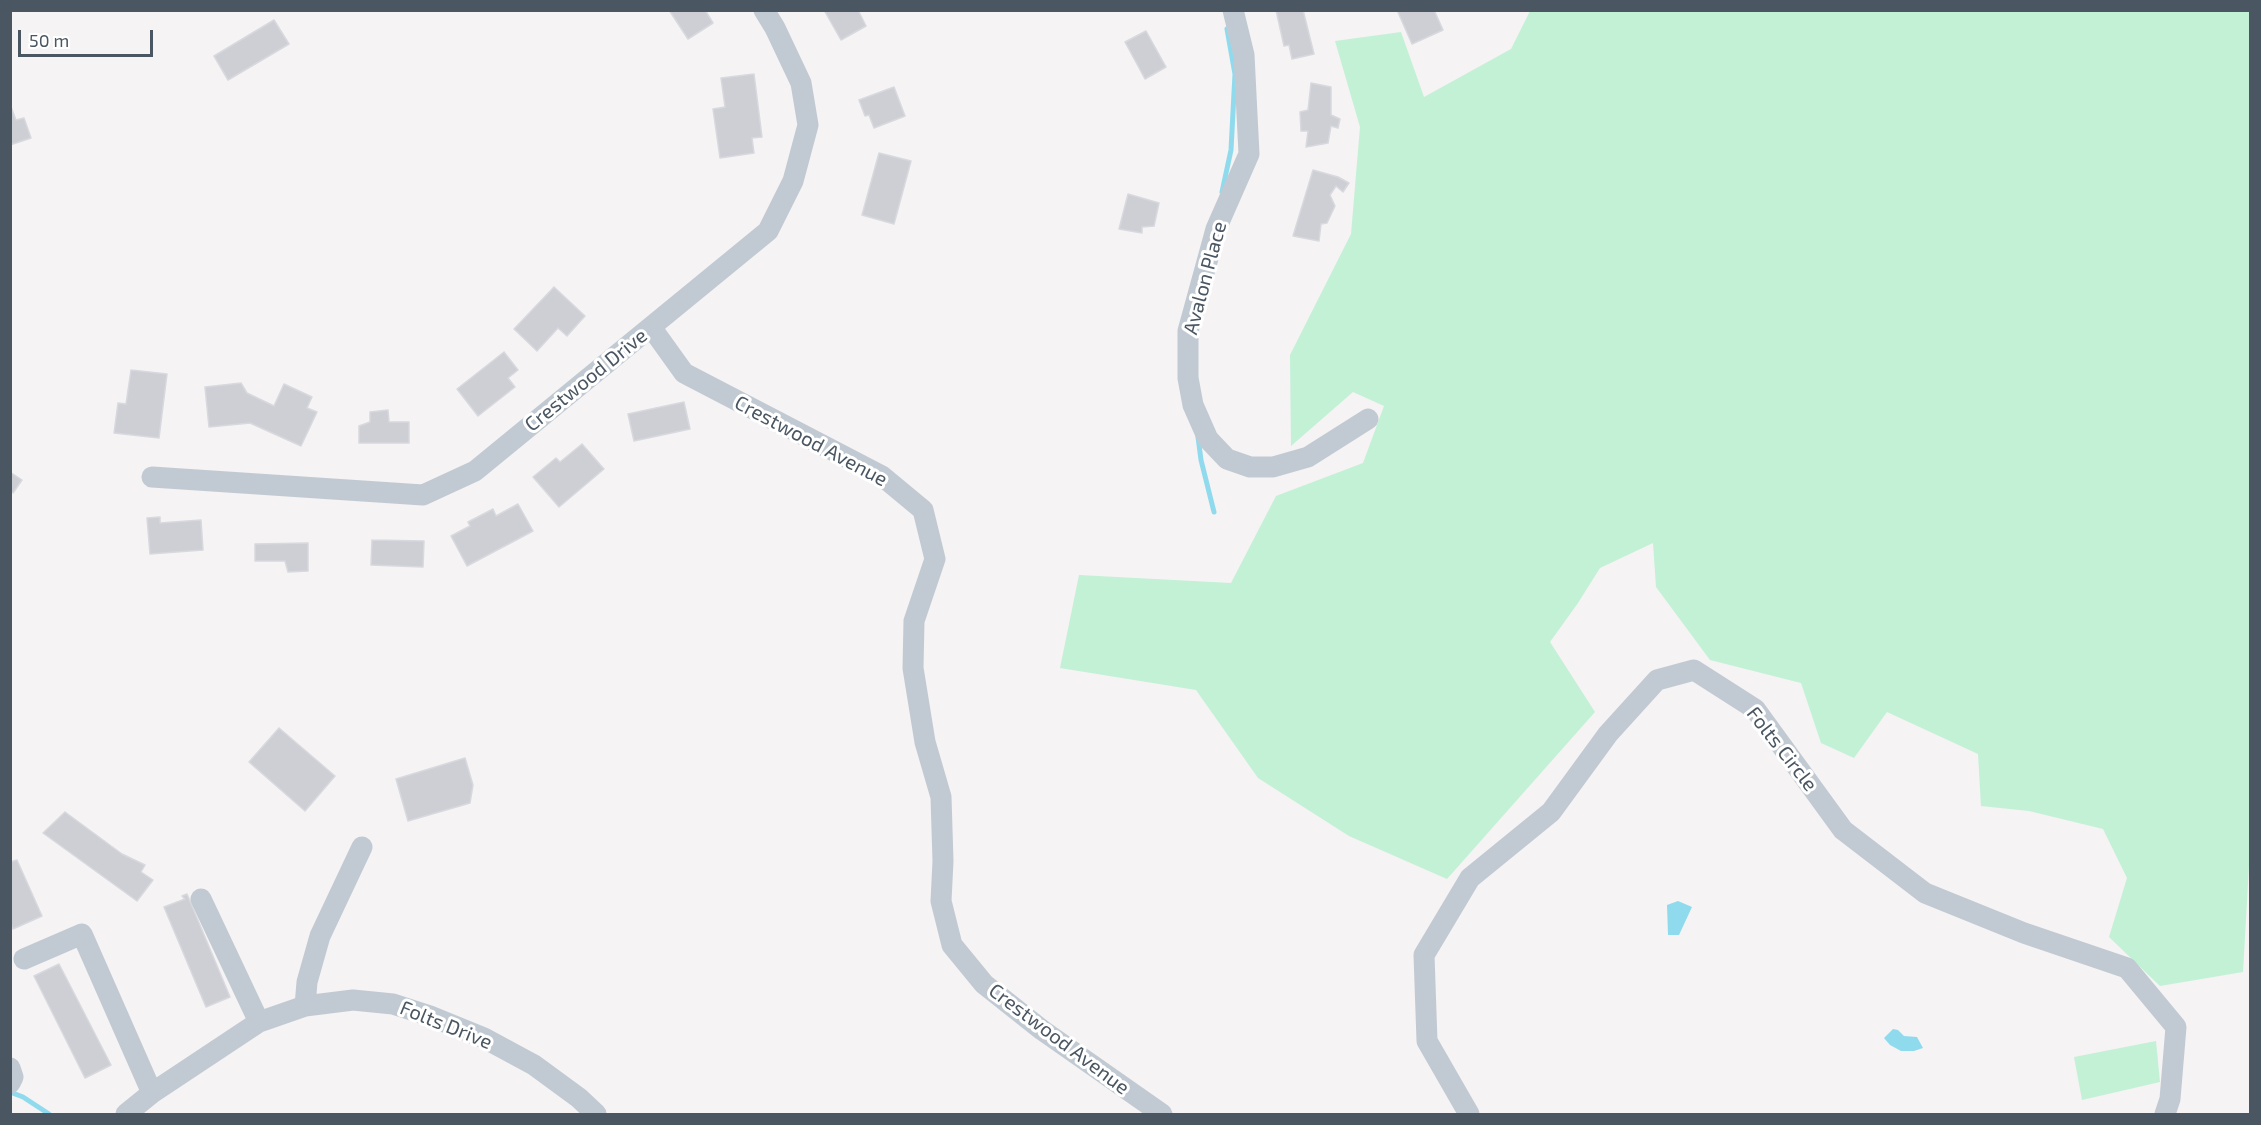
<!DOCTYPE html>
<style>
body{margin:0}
#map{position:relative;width:2261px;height:1125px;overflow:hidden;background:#f5f3f3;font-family:"Exo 2",sans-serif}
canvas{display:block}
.frame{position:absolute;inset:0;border:12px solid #4a5661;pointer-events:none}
.scale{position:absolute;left:18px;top:30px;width:135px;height:27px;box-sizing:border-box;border:3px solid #4a5661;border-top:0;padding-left:8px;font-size:18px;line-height:21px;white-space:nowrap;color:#4a5661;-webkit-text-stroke:4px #fff;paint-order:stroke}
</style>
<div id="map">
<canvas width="2261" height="1125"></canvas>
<div class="frame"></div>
<div class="scale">50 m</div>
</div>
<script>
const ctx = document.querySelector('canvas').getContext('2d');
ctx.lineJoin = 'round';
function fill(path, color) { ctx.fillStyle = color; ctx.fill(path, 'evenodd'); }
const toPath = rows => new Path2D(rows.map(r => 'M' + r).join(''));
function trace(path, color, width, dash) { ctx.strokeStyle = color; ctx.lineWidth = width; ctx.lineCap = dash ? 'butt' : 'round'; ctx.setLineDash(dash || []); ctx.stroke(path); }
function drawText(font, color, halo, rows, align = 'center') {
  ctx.font = font + ' "Exo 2",sans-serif'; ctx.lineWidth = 6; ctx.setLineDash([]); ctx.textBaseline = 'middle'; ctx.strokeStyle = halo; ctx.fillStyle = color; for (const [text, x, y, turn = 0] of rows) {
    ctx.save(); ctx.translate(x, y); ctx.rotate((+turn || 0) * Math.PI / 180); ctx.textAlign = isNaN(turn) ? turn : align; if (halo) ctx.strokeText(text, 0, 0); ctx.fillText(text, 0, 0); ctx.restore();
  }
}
fill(toPath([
 [1530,11,2250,11,2250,848,2243,972,2160,986,2109,937,2127,878,2103,829,2029,811,1981,806,1978,754,1887,712,1854,758,1821,743,1801,683,1710,660,1656,587,1653,543,1600,568,1578,603,1550,642,1595,712,1447,879,1349,836,1258,778,1196,690,1060,668,1079,575,1231,583,1276,496,1363,463,1384,406,1353,392,1291,446,1290,355,1351,234,1360,127,1335,41,1401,32,1424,97,1511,49],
 [2156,1041,2160,1082,2082,1100,2074,1057]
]), '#c3f1d5');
fill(toPath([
 [1678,901,1692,907,1679,935,1668,935,1667,905],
 [1893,1029,1898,1030,1904,1036,1917,1037,1923,1048,1914,1051,1901,1051,1890,1045,1884,1038]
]), '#90daee');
trace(toPath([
 [1222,192,1231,150,1235,74,1227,29],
 [1198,437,1201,460,1214,512],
 [10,1092,23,1097,49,1114]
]), '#90daee', 5);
const building = toPath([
 [669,10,705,10,713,23,688,39,669,10],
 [824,10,858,10,866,26,841,40,824,10],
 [1276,10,1303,10,1314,54,1292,59,1289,45,1284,46,1276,10],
 [1397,10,1434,10,1443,30,1412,44,1397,10],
 [274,20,289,44,228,80,214,56,274,20],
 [1146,31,1166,67,1145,79,1125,42,1146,31],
 [754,74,762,137,752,138,754,153,720,158,713,109,725,107,721,78,754,74],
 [1311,83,1331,87,1331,115,1340,119,1338,128,1331,126,1328,143,1306,147,1308,131,1301,131,1300,112,1308,110,1311,83],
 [894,87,905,116,874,128,869,115,865,116,859,100,894,87],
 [10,104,16,120,24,118,31,138,10,145,10,104],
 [879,153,911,161,894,224,862,215,879,153],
 [1313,170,1338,177,1349,183,1343,192,1336,186,1330,195,1335,206,1327,223,1321,224,1319,241,1293,236,1313,170],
 [1128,194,1159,203,1154,226,1142,227,1142,233,1119,229,1128,194],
 [554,287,585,316,567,336,558,328,537,351,514,329,554,287],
 [504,352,518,370,508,378,515,387,478,416,457,389,504,352],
 [131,370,167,374,159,438,114,433,118,403,126,404,131,370],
 [241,383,247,393,274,406,284,384,312,397,307,408,317,412,301,446,250,423,209,427,205,387,241,383],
 [684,402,690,429,634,441,628,414,684,402],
 [388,410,389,422,409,422,409,443,359,443,359,426,370,422,370,412,388,410],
 [582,444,604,469,559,507,533,477,556,458,560,462,582,444],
 [10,472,22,480,13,493,10,491,10,472],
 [518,504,533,531,467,566,451,536,470,526,468,522,493,509,496,516,518,504],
 [160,517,160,523,201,520,203,550,150,554,147,518,160,517],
 [372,540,424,541,423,567,371,565,372,540],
 [308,543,308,571,288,572,285,561,255,561,255,544,308,543],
 [279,728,335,776,305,811,249,762,279,728],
 [465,758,473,785,470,803,408,821,396,779,465,758],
 [65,812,122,854,145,865,141,872,153,880,137,901,43,833,65,812],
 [17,860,42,916,13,929,10,922,10,862,17,860],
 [187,894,230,997,206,1007,164,907,185,899,182,896,187,894],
 [59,964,111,1065,85,1078,34,976,59,964]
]);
fill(building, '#cdcfd5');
trace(building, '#d7d9de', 1.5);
trace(toPath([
 [1233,10,1244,55,1249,154,1216,229,1188,331,1188,378,1193,405,1208,439,1227,459,1250,467,1273,467,1308,457,1368,419],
 [651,327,684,373,882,476,923,510,935,559,914,621,913,668,925,742,941,797,943,861,941,901,952,945,984,984,1042,1030,1162,1114],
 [152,477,423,495,475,471,768,231,793,181,808,125,801,83,775,28,764,10],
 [201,899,259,1022],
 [24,959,82,934,152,1093],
 [305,1006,307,982,320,936,362,847],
 [10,1068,13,1077,10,1083],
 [126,1114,152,1093,259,1022,305,1006,353,1000,393,1004,430,1016,484,1038,534,1065,579,1098,596,1114],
 [1469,1114,1427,1041,1424,955,1470,878,1551,812,1608,734,1657,680,1694,670,1755,709,1843,830,1925,893,2024,933,2127,968,2176,1027,2170,1099,2165,1114]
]), '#c1cad2', 21);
drawText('20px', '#4a5661', '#fff', [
 ["Avalon Place",1205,278,-75],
 ["Crestwood Drive",586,380,-39],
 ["Crestwood Avenue",811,441,28],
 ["Folts Circle",1782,749,52],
 ["Folts Drive",446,1025,22],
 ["Crestwood Avenue",1059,1039,37]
]);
</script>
